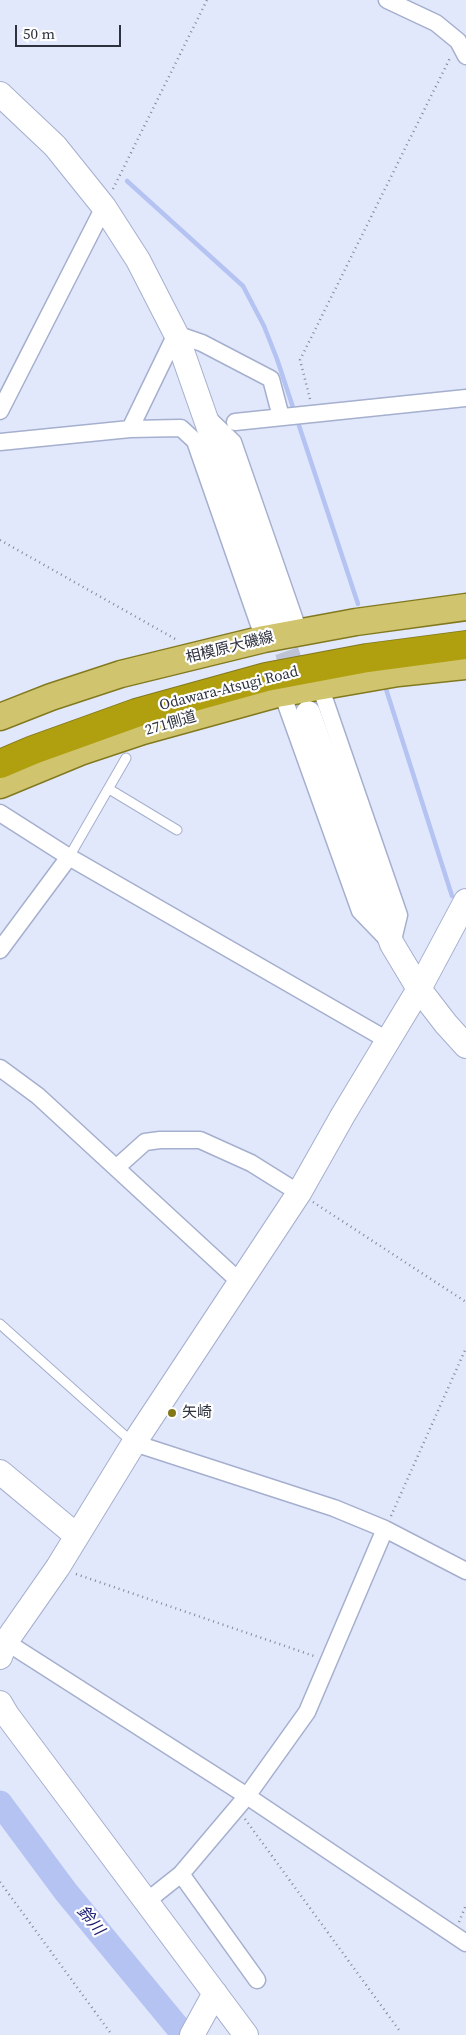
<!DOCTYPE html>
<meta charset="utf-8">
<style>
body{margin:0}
#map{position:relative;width:466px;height:2035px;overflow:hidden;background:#e2e8fc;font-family:"Source Serif 4",serif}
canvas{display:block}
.scale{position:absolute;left:15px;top:25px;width:106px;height:22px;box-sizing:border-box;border:2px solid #2e323f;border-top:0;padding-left:6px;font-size:15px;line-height:18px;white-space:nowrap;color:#2e323f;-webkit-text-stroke:4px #fff;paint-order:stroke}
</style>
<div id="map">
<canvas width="466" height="2035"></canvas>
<div class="scale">50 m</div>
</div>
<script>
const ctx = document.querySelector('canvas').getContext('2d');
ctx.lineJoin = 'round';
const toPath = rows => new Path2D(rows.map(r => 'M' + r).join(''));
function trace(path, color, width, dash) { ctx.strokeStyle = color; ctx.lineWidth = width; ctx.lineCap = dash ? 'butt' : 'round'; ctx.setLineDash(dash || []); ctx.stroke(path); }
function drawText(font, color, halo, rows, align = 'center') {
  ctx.font = font + ' "Source Serif 4","Noto Sans JP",serif'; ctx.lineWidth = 4.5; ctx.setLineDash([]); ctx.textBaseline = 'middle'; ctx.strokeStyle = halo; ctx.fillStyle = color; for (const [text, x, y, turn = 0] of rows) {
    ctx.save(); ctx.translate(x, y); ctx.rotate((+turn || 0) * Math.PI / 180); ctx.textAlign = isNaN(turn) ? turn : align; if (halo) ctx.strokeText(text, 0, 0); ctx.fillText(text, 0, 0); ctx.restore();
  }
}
trace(toPath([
 [127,181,243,286,264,326,277,359,358,604],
 [386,689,452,896]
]), '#b5c3f2', 4.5);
trace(toPath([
 [0,1803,66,1892,184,2035]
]), '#b5c3f2', 25);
trace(toPath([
 [275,617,300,690]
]), '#bec4d6', 24, [24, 12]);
const lane = toPath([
 [109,789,177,830],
 [69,857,126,758],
 [0,1324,132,1442]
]);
const street = toPath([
 [387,0,436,23,458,41,466,56],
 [0,411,104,207],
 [208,418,233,442,299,632],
 [235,422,466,398],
 [130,429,176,334,202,343,271,379,281,417],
 [0,442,130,429,181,428,195,441,264,639],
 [258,622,265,624,286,620,292,612],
 [320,686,399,915,392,944],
 [282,693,360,911,387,939],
 [0,813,69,857,389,1041],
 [0,950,69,857],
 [0,1068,38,1096,240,1282],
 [116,1168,145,1142,160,1140,200,1140,251,1163,299,1193],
 [134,1443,334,1508,385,1529,466,1571],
 [0,1638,247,1796,466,1943],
 [181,1874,257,1980],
 [147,1901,181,1874,247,1796,307,1712,385,1529]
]);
const secondary = toPath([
 [0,94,55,146,104,207,138,260,176,334,272,608],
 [308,713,392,944,419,989,446,1024,466,1046],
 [0,1472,77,1536],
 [0,1657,5,1643,58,1567,134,1443,299,1193,343,1115,419,989,466,901],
 [0,1703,7,1715,246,2035],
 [192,2035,215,1993]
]);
const primary = toPath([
 [0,717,51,697,121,674,264,639,356,622,466,607],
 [0,785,80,752,143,731,277,694,398,673,466,666]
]);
const highway = toPath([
 [0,764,33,750,136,713,266,677,367,658,466,645]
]);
trace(lane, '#a5afce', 11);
trace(street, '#a5afce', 19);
trace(secondary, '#a5afce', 26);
trace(primary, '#82791f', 29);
trace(highway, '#82791f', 30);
trace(toPath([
 [113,189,207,0],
 [310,399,300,360,450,58],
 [0,540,177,640],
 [313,1202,466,1302],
 [391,1516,466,1348],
 [76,1574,314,1656],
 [245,1819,399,2030],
 [0,1882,112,2035],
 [459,1922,466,1905]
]), '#848999', 2.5, [1, 4]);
trace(lane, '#fff', 9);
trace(street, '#fff', 16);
trace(secondary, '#fff', 24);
trace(primary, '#d0c56e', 26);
trace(highway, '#b09f0e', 28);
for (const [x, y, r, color] of [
 [172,1413,5,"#83771a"]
]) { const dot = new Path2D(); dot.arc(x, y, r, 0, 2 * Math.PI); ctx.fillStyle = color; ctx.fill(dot); trace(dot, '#fff', 2); }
drawText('15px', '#2e323f', '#fff', [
 ["相模原大磯線",230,648,-14],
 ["Odawara-Atsugi Road",229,689,-14],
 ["271側道",171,724,-16]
]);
drawText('15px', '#2e323f', '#fff', [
 ["矢崎",182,1413]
], 'left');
drawText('italic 16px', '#181a72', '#fff', [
 ["鈴川",90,1921,50]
]);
</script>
